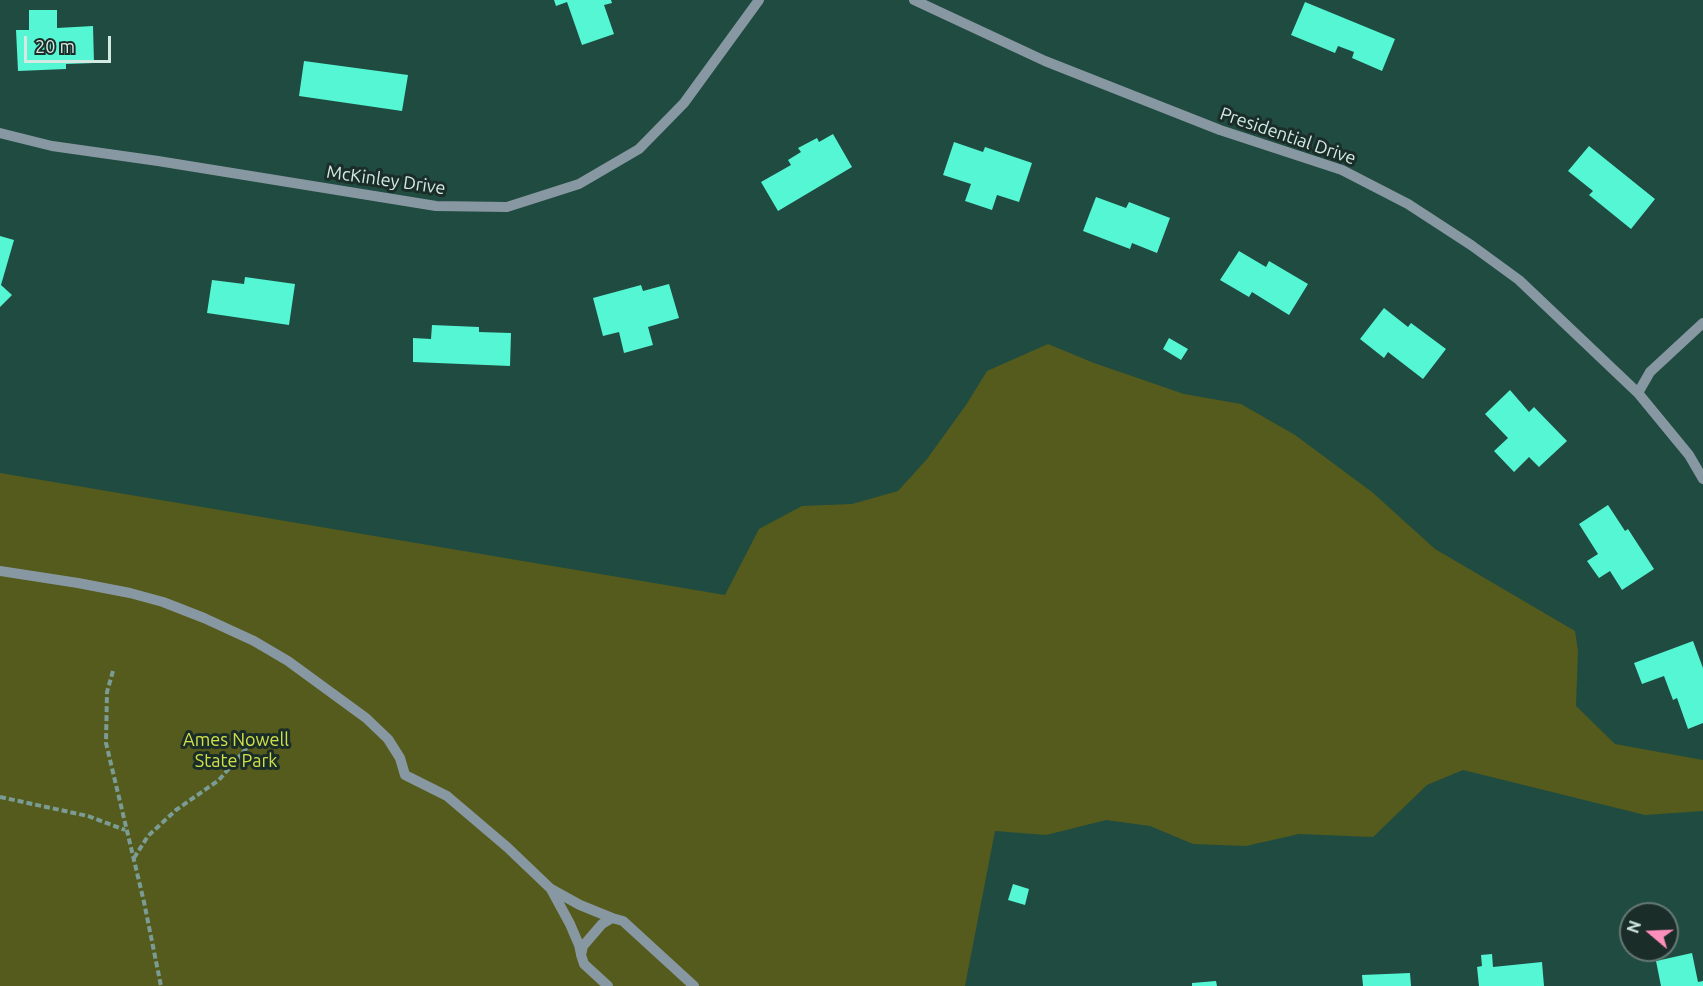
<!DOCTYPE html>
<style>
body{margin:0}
#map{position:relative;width:1703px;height:986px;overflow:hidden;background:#204b41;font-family:Ubuntu,sans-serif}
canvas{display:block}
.north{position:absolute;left:1619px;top:902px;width:60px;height:60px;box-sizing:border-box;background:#1b2d28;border:2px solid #657973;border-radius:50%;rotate:289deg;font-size:16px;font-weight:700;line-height:24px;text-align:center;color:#d3eae3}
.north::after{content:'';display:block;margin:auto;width:21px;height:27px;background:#fe8ebb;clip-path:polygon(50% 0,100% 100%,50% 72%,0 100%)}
.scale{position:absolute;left:24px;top:36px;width:87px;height:27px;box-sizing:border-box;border:3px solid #d3eae3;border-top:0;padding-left:8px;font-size:18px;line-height:21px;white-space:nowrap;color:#d3eae3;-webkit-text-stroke:4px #1b2d28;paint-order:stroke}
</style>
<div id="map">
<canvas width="1703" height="986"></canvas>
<div class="north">N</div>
<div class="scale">20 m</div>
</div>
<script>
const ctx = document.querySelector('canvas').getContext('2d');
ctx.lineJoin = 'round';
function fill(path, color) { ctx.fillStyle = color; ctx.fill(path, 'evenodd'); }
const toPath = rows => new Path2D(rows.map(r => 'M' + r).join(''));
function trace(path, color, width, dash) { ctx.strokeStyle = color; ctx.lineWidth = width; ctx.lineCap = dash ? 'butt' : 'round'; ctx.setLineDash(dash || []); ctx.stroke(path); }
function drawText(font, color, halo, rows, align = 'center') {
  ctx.font = font + ' Ubuntu,sans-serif'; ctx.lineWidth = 6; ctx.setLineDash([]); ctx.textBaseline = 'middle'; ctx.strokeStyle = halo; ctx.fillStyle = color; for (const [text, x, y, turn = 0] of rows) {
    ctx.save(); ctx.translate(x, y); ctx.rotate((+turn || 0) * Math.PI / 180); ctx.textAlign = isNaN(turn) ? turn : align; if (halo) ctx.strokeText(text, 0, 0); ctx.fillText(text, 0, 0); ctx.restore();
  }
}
fill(toPath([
 [1048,344,1094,363,1184,394,1241,404,1295,435,1372,492,1435,549,1575,631,1578,651,1576,706,1615,744,1703,760,1703,811,1645,815,1463,770,1427,785,1373,837,1299,834,1246,846,1193,844,1150,826,1106,820,1046,835,995,831,965,986,0,986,0,473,725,595,759,529,802,506,852,504,898,491,927,459,966,405,987,371]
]), '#545b1c');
fill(toPath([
 [554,0,611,0,612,3,604,5,614,34,582,45,567,2,556,6],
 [1305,2,1395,39,1382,71,1352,58,1354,52,1338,46,1335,53,1291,35],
 [29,10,57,10,57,28,93,26,94,63,66,64,66,69,18,71,16,30,29,30],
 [304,61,408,75,402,111,299,96],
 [833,134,852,167,778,211,761,182,791,165,788,160,801,152,798,148,817,138,819,142],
 [954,142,983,152,985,147,1032,163,1019,202,997,195,992,210,965,201,971,184,943,175],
 [1589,146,1655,199,1631,229,1589,195,1593,191,1568,171],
 [1096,197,1126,208,1129,202,1170,218,1157,253,1132,243,1130,249,1083,231],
 [0,236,14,240,1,285,12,295,0,307],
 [1239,251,1266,267,1269,261,1308,284,1289,315,1252,292,1249,297,1220,280],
 [245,277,295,284,289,325,207,313,212,280,244,284],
 [669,284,679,318,648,327,653,345,624,353,619,332,603,336,593,298,641,285,643,291],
 [1384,308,1408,327,1411,323,1446,349,1423,379,1388,352,1384,358,1360,339],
 [432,325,479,327,479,332,511,333,510,366,413,362,413,338,431,339],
 [1169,338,1188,349,1181,360,1163,349],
 [1510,390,1529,412,1534,407,1567,441,1539,467,1529,457,1514,472,1494,451,1508,438,1485,414],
 [1608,505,1625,531,1628,529,1654,569,1622,590,1610,571,1599,578,1587,561,1598,554,1579,524],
 [1693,641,1703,668,1703,723,1688,729,1677,698,1673,700,1664,676,1642,684,1634,663],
 [1013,884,1029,889,1025,905,1008,900],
 [1692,953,1698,982,1703,981,1703,986,1661,986,1656,961],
 [1492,954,1493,967,1542,962,1544,986,1479,986,1477,967,1482,966,1481,955],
 [1410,973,1411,986,1363,986,1362,975],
 [1216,981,1217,986,1192,986,1192,983]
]), '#55f6d3');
trace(toPath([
 [113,671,107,692,106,743,144,902,161,986],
 [0,797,88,816,125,830],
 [134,858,148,836,176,810,219,780,250,744]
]), '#7b9c94', 4, [6, 3]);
trace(toPath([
 [914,0,1045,61,1220,130,1342,170,1408,204,1471,245,1519,280,1638,393,1689,455,1703,479],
 [0,133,52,146,158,161,436,206,507,207,579,184,639,149,684,103,759,0],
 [1638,393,1650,372,1703,323],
 [0,571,78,583,130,593,163,602,204,618,254,641,288,661,366,718,388,739,400,758,405,775,447,796,507,847,551,889,580,905,612,918],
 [551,889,570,924,579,945,581,954],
 [608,986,584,964,581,955,583,946,602,924,612,918,623,921,694,986]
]), '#8898a2', 10);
drawText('18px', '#d3eae3', '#1b2d28', [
 ["Presidential Drive",1288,136,19],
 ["McKinley Drive",386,180,8]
]);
drawText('18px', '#d0e147', '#1b2d28', [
 ["Ames Nowell",236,740],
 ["State Park",236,761]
]);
</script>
